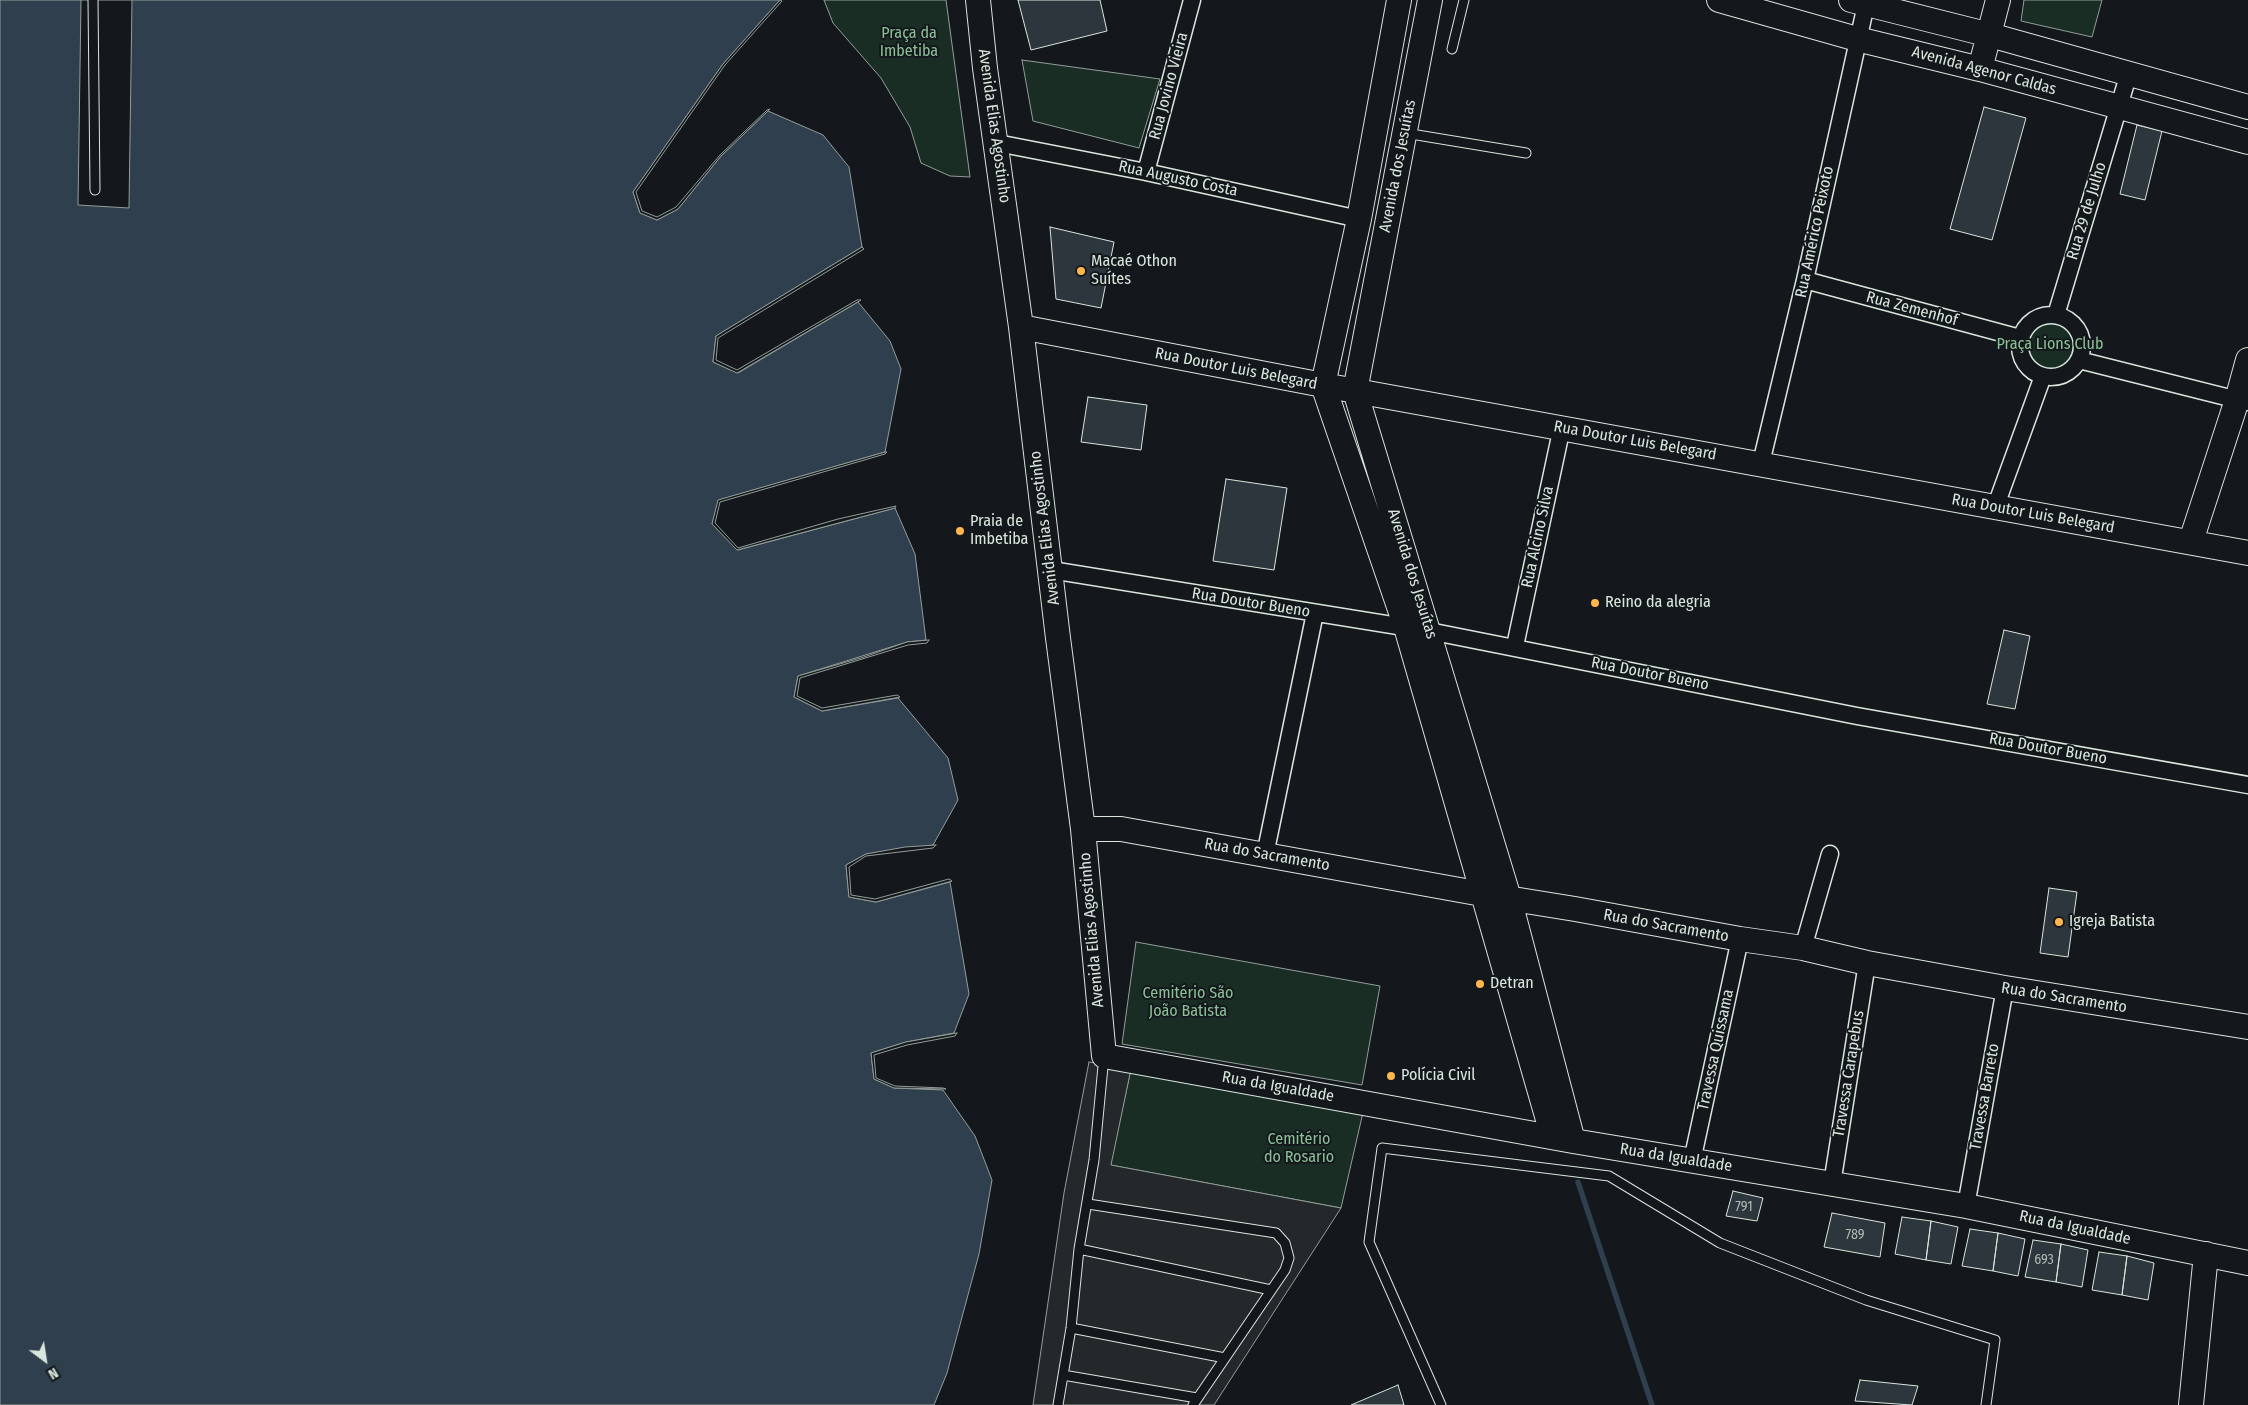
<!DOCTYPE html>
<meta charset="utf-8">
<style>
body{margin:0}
#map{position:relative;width:2248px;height:1405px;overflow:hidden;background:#14181c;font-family:"Fira Sans Condensed",sans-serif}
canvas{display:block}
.north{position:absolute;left:20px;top:1335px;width:50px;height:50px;-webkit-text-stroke:4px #14181c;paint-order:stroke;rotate:149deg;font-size:14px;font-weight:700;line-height:20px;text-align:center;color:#d8e6dc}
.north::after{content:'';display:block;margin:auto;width:18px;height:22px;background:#d8e6dc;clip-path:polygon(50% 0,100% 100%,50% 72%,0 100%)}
</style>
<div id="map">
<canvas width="2248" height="1405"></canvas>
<div class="north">N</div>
</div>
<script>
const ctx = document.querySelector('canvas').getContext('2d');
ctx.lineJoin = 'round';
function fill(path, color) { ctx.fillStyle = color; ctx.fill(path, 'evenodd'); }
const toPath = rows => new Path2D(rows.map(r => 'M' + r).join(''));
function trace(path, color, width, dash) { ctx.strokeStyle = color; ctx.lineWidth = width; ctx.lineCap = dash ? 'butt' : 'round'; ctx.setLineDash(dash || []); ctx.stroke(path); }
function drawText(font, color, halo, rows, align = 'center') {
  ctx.font = font + ' "Fira Sans Condensed",sans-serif'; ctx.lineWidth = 4; ctx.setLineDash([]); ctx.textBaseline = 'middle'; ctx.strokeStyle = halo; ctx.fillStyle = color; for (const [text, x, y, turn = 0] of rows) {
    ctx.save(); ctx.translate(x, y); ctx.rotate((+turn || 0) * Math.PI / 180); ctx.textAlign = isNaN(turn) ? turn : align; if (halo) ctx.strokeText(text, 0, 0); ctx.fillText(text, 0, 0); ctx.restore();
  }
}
const green = toPath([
 [824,0,946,0,970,177,950,176,921,163,910,127,881,78,833,23,824,0],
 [2024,0,2102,0,2092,37,2021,21,2024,0],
 [1022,60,1160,79,1139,148,1033,121,1022,60],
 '2023 345a27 27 0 1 1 54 0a27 27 0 1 1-54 0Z',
 [1136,942,1380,986,1362,1085,1122,1044,1136,942],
 [1131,1069,1364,1108,1341,1208,1110,1165,1131,1069]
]);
fill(green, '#1a2d24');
trace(green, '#939e99', 1);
const parking = toPath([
 [1089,1062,1131,1069,1111,1165,1341,1208,1214,1405,1033,1405,1064,1193,1089,1062]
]);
fill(parking, '#24282b');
trace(parking, '#939e99', 1);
const water = toPath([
 [0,0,780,0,723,64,633,192,640,213,657,220,678,209,721,156,768,111,823,135,849,167,862,247,716,336,713,362,738,373,858,302,890,341,901,369,885,452,719,500,712,524,738,550,895,508,915,554,926,640,907,642,798,676,794,697,822,711,898,698,948,758,958,800,933,845,866,854,846,865,849,897,876,902,950,882,969,994,954,1033,906,1042,871,1053,874,1079,894,1088,943,1090,975,1136,992,1180,979,1254,947,1373,934,1405,0,1405,0,0]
]);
fill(water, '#2f3f4d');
trace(water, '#939e99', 1);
const pier = toPath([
 [81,0,132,0,129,208,78,205,81,0],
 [780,0,782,1,725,65,636,192,642,211,657,217,676,207,720,155,767,110,770,109,721,156,678,209,657,220,640,213,633,192,723,64,780,0],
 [862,247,864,249,718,338,716,360,737,370,857,300,861,300,737,373,713,362,716,336,862,247],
 [885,452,887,452,885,454,720,502,715,523,738,548,838,519,896,506,895,508,737,550,712,524,718,500,885,452],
 [929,640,927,643,908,645,800,678,797,696,822,708,897,695,900,697,822,711,794,697,798,676,864,657,907,642,929,640],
 [936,845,933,848,866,856,849,867,851,895,875,899,949,879,952,881,876,902,849,897,846,865,866,854,905,847,936,845],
 [957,1033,955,1036,907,1045,874,1055,876,1078,895,1086,943,1088,946,1089,894,1088,874,1079,871,1053,906,1042,957,1033]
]);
fill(pier, '#14181c');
trace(pier, '#939e99', 1);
trace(toPath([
 [1578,1182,1652,1405]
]), '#2f3f4d', 5.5);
const building = toPath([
 [1018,0,1100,0,1107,31,1031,50,1018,0],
 [1984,107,2026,118,1992,240,1950,229,1984,107],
 [2137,125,2162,131,2145,200,2120,194,2137,125],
 [1050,227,1114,242,1101,308,1056,299,1050,227],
 [1088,397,1147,405,1141,450,1081,442,1088,397],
 [1226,479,1287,488,1274,570,1213,561,1226,479],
 [2004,630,2030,636,2015,709,1987,704,2004,630],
 [2049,888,2077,892,2068,957,2040,953,2049,888],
 [1733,1191,1763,1198,1757,1221,1726,1216,1733,1191],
 [1832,1213,1885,1223,1880,1257,1824,1247,1832,1213],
 [1902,1217,1931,1221,1926,1260,1895,1254,1902,1217],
 [1931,1221,1958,1227,1951,1264,1926,1260,1931,1221],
 [1970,1229,1998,1233,1993,1271,1962,1266,1970,1229],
 [1998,1233,2025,1239,2018,1276,1993,1271,1998,1233],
 [2033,1240,2061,1244,2056,1282,2025,1277,2033,1240],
 [2061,1244,2088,1250,2082,1287,2056,1282,2061,1244],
 [2099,1252,2127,1256,2122,1295,2092,1290,2099,1252],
 [2127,1256,2154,1263,2148,1300,2122,1295,2127,1256],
 [1860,1380,1918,1386,1912,1405,1855,1401,1860,1380],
 [1398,1385,1404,1405,1351,1405,1398,1385]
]);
fill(building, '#2c363c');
trace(building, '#d8e6dc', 1);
const lane = toPath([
 [93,0,95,190],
 [1452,49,1464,0],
 [1405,133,1526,153],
 [1088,1204,1276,1233,1285,1243,1289,1258,1285,1270,1193,1405],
 [1079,1249,1271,1290],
 [1071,1328,1225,1358],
 [1063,1375,1197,1398],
 [1058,1405,1071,1328,1079,1249,1094,1160,1104,1056],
 [1441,1405,1369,1242,1382,1148,1609,1176,1720,1243,1866,1300,1995,1340,1986,1405]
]);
const street = toPath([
 [997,143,1146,172,1359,219],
 [1146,172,1192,0],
 [1805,280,2020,338],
 [2056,315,2129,73],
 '2020 346a31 31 0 1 1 62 0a31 31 0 1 1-62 0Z',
 [2079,360,2246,402],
 [1761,463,1805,280,1867,0],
 [1995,508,2043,376],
 [1051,570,1429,631,1857,716,2248,785],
 [1515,646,1562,427],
 [1265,855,1315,613],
 [1803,948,1830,854],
 [1692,1161,1740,939],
 [1832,1184,1867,963],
 [1966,1206,2005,988]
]);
const secondary = toPath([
 [978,0,985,68,1021,327,1058,638,1083,829,1104,1056,1573,1141,1966,1206,2248,1263],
 [1399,0,1359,219,1323,385,1406,627,1553,1137],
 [1430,0,1355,391,1509,898,1573,1141],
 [1719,0,1857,39,1980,69,2248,142],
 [1851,0,1990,35,2248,107],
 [1980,69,1998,0],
 [1021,327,1323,385,2248,553],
 [2191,541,2237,400,2248,360],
 [1083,829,1121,829,1482,894,1575,909,1740,939,1803,948,1867,963,2005,988,2248,1027],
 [2191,1405,2206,1254]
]);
trace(lane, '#d8e6dc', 11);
trace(street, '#d8e6dc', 19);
trace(secondary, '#d8e6dc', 26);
trace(lane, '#14181c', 9);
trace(street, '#14181c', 16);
trace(secondary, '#14181c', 24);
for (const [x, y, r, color] of [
 [1081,271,5,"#ffb74d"],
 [960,531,5,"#ffb74d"],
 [1595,603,5,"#ffb74d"],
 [2059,922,5,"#ffb74d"],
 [1480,984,5,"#ffb74d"],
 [1391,1076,5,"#ffb74d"]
]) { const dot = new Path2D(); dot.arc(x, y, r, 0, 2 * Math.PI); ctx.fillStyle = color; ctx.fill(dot); trace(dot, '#14181c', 2); }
drawText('14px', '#adbab4', null, [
 ["791",1744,1207],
 ["789",1855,1235],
 ["693",2044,1260]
]);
drawText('16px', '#8ac095', '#14181c', [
 ["Praça da",909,34],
 ["Imbetiba",909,52],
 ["Praça Lions Club",2050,345],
 ["Cemitério São",1188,994],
 ["João Batista",1188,1012],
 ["Cemitério",1299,1140],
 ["do Rosario",1299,1158]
]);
drawText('16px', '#d8e6dc', '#14181c', [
 ["Avenida Agenor Caldas",1984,71,15],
 ["Rua Jovino Vieira",1169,86,-75],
 ["Avenida Elias Agostinho",994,126,82],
 ["Avenida dos Jesuítas",1398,166,-79],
 ["Rua Augusto Costa",1178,179,12],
 ["Rua 29 de Julho",2087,211,-73],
 ["Rua Américo Peixoto",1815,232,-78],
 ["Rua Zemenhof",1912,309,15],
 ["Rua Doutor Luis Belegard",1236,369,11],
 ["Rua Doutor Luis Belegard",1635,441,10],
 ["Rua Doutor Luis Belegard",2033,514,10],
 ["Avenida Elias Agostinho",1045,528,-97],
 ["Rua Alcino Silva",1538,537,-78],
 ["Avenida dos Jesuítas",1412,574,73],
 ["Rua Doutor Bueno",1251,603,9],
 ["Rua Doutor Bueno",1650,674,11],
 ["Rua Doutor Bueno",2048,749,10],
 ["Rua do Sacramento",1267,855,10],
 ["Rua do Sacramento",1666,926,10],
 ["Avenida Elias Agostinho",1092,930,-95],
 ["Rua do Sacramento",2064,998,9],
 ["Travessa Quissama",1716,1050,-78],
 ["Travessa Carapebus",1849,1074,-81],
 ["Rua da Igualdade",1278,1087,10],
 ["Travessa Barreto",1985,1097,-80],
 ["Rua da Igualdade",1676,1158,9],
 ["Rua da Igualdade",2075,1228,12]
]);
drawText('16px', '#d8e6dc', '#14181c', [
 ["Macaé Othon",1091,262],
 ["Suítes",1091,280],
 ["Praia de",970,522],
 ["Imbetiba",970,540],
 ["Reino da alegria",1605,603],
 ["Igreja Batista",2069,922],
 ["Detran",1490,984],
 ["Polícia Civil",1401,1076]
], 'left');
</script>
